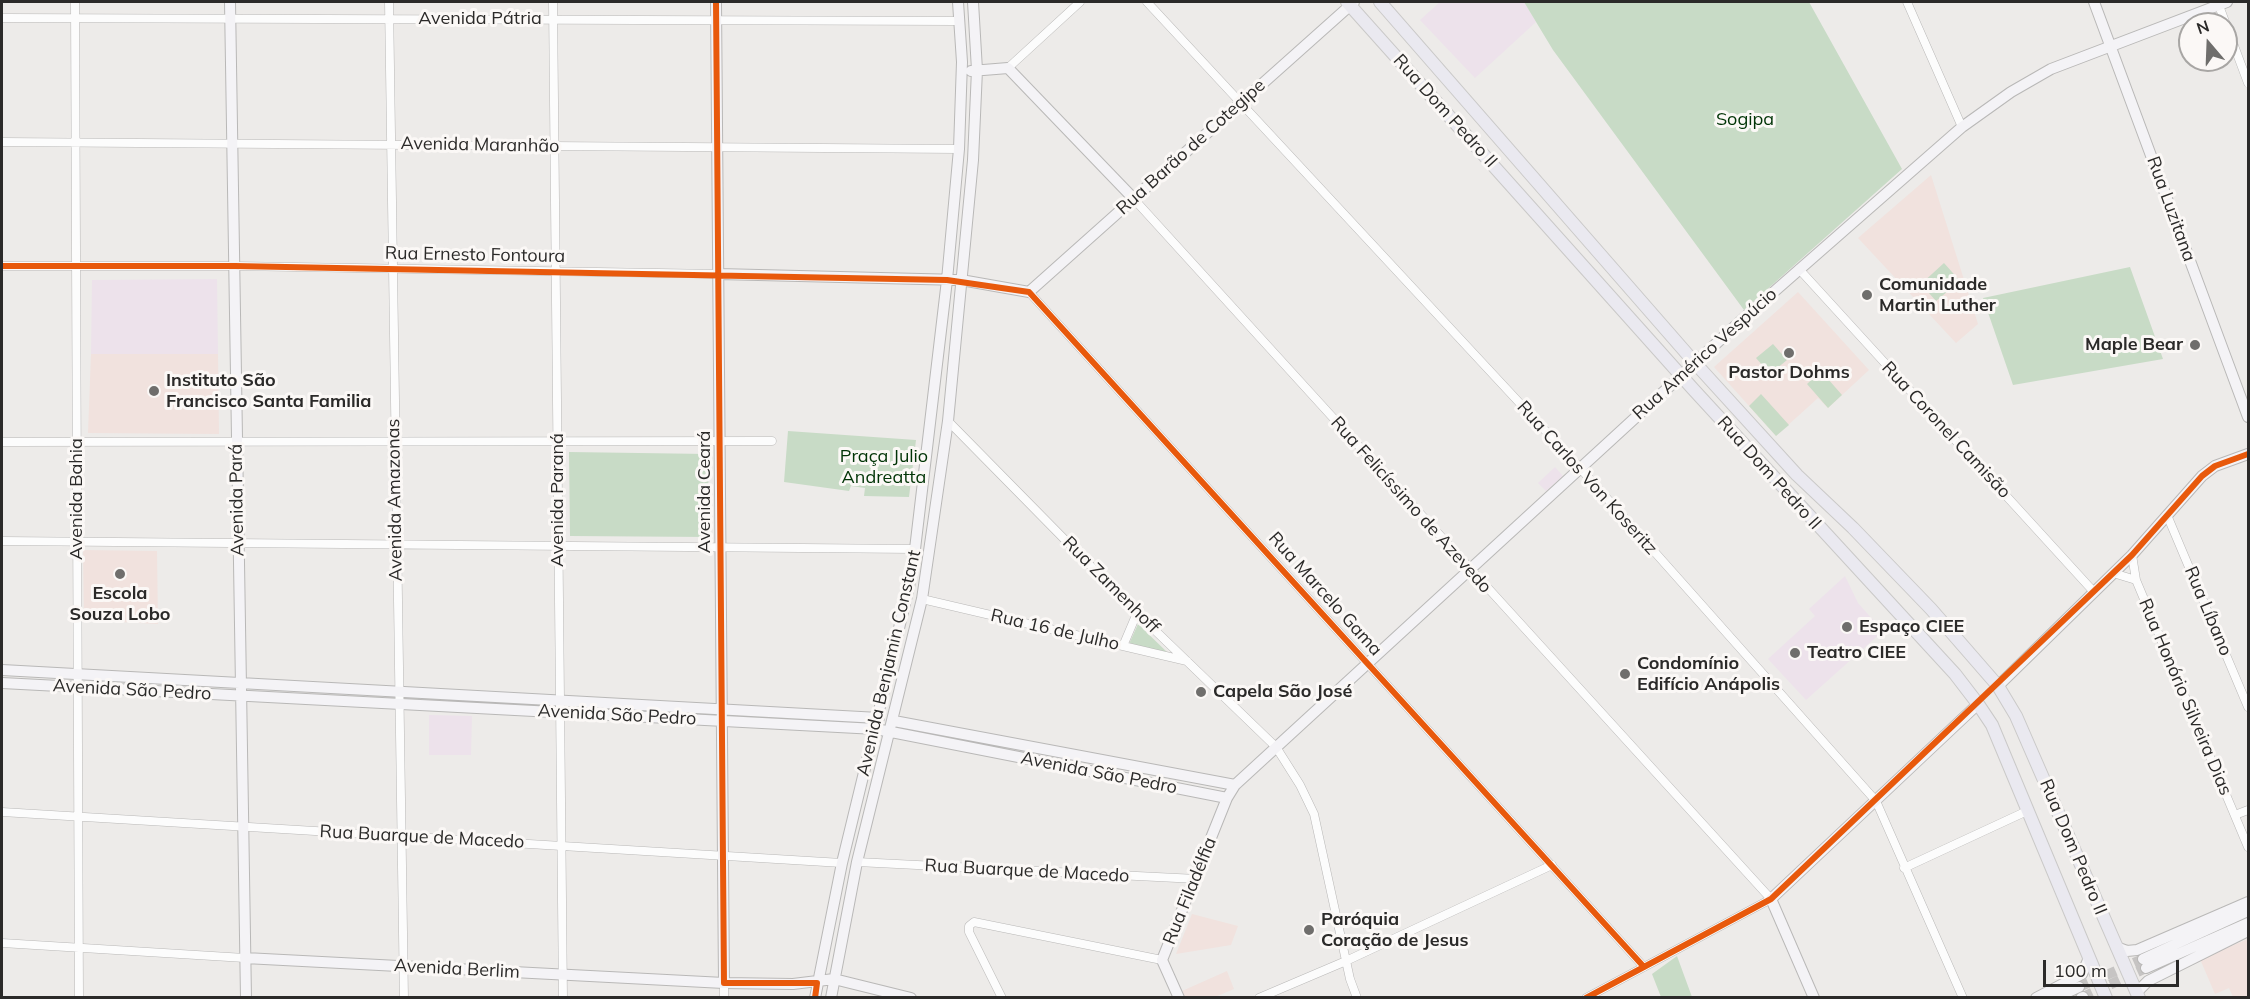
<!DOCTYPE html>
<meta charset="utf-8">
<style>
body{margin:0}
#map{position:relative;width:2250px;height:999px;overflow:hidden;background:#edebe9;font-family:Mulish,sans-serif}
canvas{display:block}
.frame{position:absolute;inset:0;border:3px solid #2b2a29;pointer-events:none}
.north{position:absolute;left:2178px;top:12px;width:60px;height:60px;box-sizing:border-box;background:#fbf8f6;border:2px solid #a8a6a4;border-radius:50%;rotate:341deg;font-size:16px;font-weight:700;line-height:24px;text-align:center;color:#2b2a29}
.north::after{content:'';display:block;margin:auto;width:21px;height:27px;background:#6f6e6c;clip-path:polygon(50% 0,100% 100%,50% 72%,0 100%)}
.scale{position:absolute;left:2043px;top:960px;width:136px;height:27px;box-sizing:border-box;border:3px solid #2b2a29;border-top:0;padding-left:8px;font-size:18px;line-height:21px;white-space:nowrap;color:#2b2a29;-webkit-text-stroke:4px #fbf8f6;paint-order:stroke}
</style>
<div id="map">
<canvas width="2250" height="999"></canvas>
<div class="frame"></div>
<div class="north">N</div>
<div class="scale">100 m</div>
</div>
<script>
const ctx = document.querySelector('canvas').getContext('2d');
ctx.lineJoin = 'round';
function fill(path, color) { ctx.fillStyle = color; ctx.fill(path, 'evenodd'); }
const toPath = rows => new Path2D(rows.map(r => 'M' + r).join(''));
function trace(path, color, width, dash) { ctx.strokeStyle = color; ctx.lineWidth = width; ctx.lineCap = dash ? 'butt' : 'round'; ctx.setLineDash(dash || []); ctx.stroke(path); }
function drawText(font, color, halo, rows, align = 'center') {
  ctx.font = font + ' Mulish,sans-serif'; ctx.lineWidth = 6; ctx.setLineDash([]); ctx.textBaseline = 'middle'; ctx.strokeStyle = halo; ctx.fillStyle = color; for (const [text, x, y, turn = 0] of rows) {
    ctx.save(); ctx.translate(x, y); ctx.rotate((+turn || 0) * Math.PI / 180); ctx.textAlign = isNaN(turn) ? turn : align; if (halo) ctx.strokeText(text, 0, 0); ctx.fillText(text, 0, 0); ctx.restore();
  }
}
fill(toPath([
 [1440,2,1524,2,1536,22,1475,78,1420,20],
 [217,279,218,354,91,354,92,280],
 [1555,467,1563,476,1546,491,1538,483],
 [1845,576,1858,603,1883,631,1806,700,1768,659,1815,616,1809,609],
 [429,715,472,716,471,755,429,755]
]), '#ede2eb');
fill(toPath([
 [1931,175,1978,324,1956,343,1858,238],
 [1798,292,1869,370,1828,408,1818,398,1776,436,1714,367],
 [91,354,218,354,219,434,88,433],
 [83,550,157,551,158,624,84,620],
 [1192,914,1238,926,1231,945,1176,954],
 [2248,939,2248,997,2233,997,2229,988,2215,994,2200,959],
 [1227,971,1234,989,1215,997,1185,997,1182,991]
]), '#f1e2de');
fill(toPath([
 [1524,2,1809,2,1902,169,1744,310,1553,50],
 [1944,263,1960,281,1936,301,1921,284],
 [2130,267,2163,359,2013,385,1983,298],
 [1773,344,1787,360,1770,374,1756,358],
 [1821,371,1842,395,1828,408,1807,384],
 [1761,394,1789,425,1776,436,1749,406],
 [788,431,916,440,909,497,864,496,865,488,851,486,849,491,784,482],
 [569,452,708,454,709,537,570,536],
 [1138,624,1168,653,1129,644],
 [1677,956,1692,997,1661,997,1652,974]
]), '#c8dbc6');
trace(toPath([
 [2079,987,2143,959],
 [2083,997,2146,968]
]), '#c6c4c3', 10, [10, 5]);
const street = toPath([
 [75,2,79,998],
 [389,2,404,998],
 [553,2,563,998],
 [1147,2,1580,468,1876,801,1963,998],
 [1907,2,1962,127],
 [2218,3,2248,83],
 [2,18,959,21],
 [1008,68,1080,2],
 [2,142,959,149],
 [1133,198,1771,899,1586,998],
 [2,266,235,266,718,274],
 [1799,269,2094,592],
 [1029,292,1644,967],
 [948,421,1137,613,1276,747,1300,785,1314,814,1350,979,1357,998],
 [2,442,772,441],
 [2167,515,2248,707],
 [2,541,915,549],
 [2132,555,2136,580,2248,847],
 [2113,573,2136,580],
 [922,599,1187,661],
 [1123,646,1137,613],
 [2,812,842,863],
 [2235,815,2248,810],
 [857,862,1197,879],
 [1904,868,2027,811],
 [2,943,245,958],
 [724,998,724,983],
 [1002,998,969,932,969,926,974,922,1162,960],
 [1259,998,1346,961,1552,865]
]);
const secondary = toPath([
 [230,2,246,998],
 [716,2,724,983],
 [2094,2,2248,417],
 [971,71,1008,68,1133,198],
 [718,274,961,280,1029,292,1354,2],
 [2,670,879,718],
 [2,683,876,729,1227,798],
 [1998,686,2132,555,2202,476,2215,466,2248,454],
 [894,721,1235,785],
 [2116,947,2127,951,2137,950,2248,902],
 [245,958,724,983,793,984,834,979,911,998],
 [2143,959,2248,911],
 [2146,968,2248,923],
 [2137,992,2148,981,2248,931],
 [815,998,842,863,909,587,915,549,947,280,959,149,962,62,958,2],
 [831,998,857,862,922,599,948,421,973,160,977,70,973,2],
 [1179,998,1162,960,1227,798,1235,785,1744,318,1962,127,2011,92,2051,69,2227,2],
 [1814,998,1771,899,1978,704],
 [2036,998,2082,974,2089,958],
 [2055,998,2079,987],
 [2081,998,2083,997]
]);
const primary = toPath([
 [1347,2,1693,389,1955,674,1978,704,1992,725,2106,998],
 [1380,2,1695,363,1797,475,1853,528,1931,609,1998,686,2016,716,2139,998]
]);
trace(street, '#b9b8b7', 9);
trace(secondary, '#b9b8b7', 12);
trace(primary, '#cac9c8', 14);
trace(street, '#fcfcfc', 8);
trace(secondary, '#f4f3f6', 10);
trace(primary, '#eae9f0', 12);
trace(toPath([
 [716,2,724,983,817,983,815,998],
 [2,266,235,266,947,280,1029,292,1644,967],
 [1586,998,1771,899,2132,555,2202,476,2215,466,2248,454]
]), '#e8590c', 6);
for (const [x, y, r, color] of [
 [1867,295,6,"#6f6e6c"],
 [2195,345,6,"#6f6e6c"],
 [1789,353,6,"#6f6e6c"],
 [154,391,6,"#6f6e6c"],
 [120,574,6,"#6f6e6c"],
 [1847,627,6,"#6f6e6c"],
 [1795,653,6,"#6f6e6c"],
 [1625,674,6,"#6f6e6c"],
 [1201,692,6,"#6f6e6c"],
 [1309,930,6,"#6f6e6c"]
]) { const dot = new Path2D(); dot.arc(x, y, r, 0, 2 * Math.PI); ctx.fillStyle = color; ctx.fill(dot); trace(dot, '#fbf8f6', 2); }
drawText('18px', '#2b2a29', '#fbf8f6', [
 ["Avenida Pátria",480,19],
 ["Rua Dom Pedro II",1445,111,48],
 ["Avenida Maranhão",480,145,1],
 ["Rua Barão de Cotegipe",1191,147,-42],
 ["Rua Luzitana",2171,209,70],
 ["Rua Ernesto Fontoura",475,255,1],
 ["Rua Américo Vespúcio",1705,354,-42],
 ["Rua Coronel Camisão",1946,430,47],
 ["Rua Dom Pedro II",1769,473,48],
 ["Rua Carlos Von Koseritz",1587,478,48],
 ["Avenida Ceará",705,492,-90],
 ["Avenida Bahia",77,499,-90],
 ["Avenida Pará",237,500,-91],
 ["Avenida Amazonas",395,500,-91],
 ["Avenida Paraná",558,500,-90],
 ["Rua Felicíssimo de Azevedo",1411,505,48],
 ["Rua Zamenhoff",1111,585,45],
 ["Rua Marcelo Gama",1325,594,48],
 ["Rua Líbano",2208,611,67],
 ["Rua 16 de Julho",1055,630,13],
 ["Avenida Benjamin Constant",889,663,-77],
 ["Avenida São Pedro",132,690,3],
 ["Rua Honório Silveira Dias",2185,697,67],
 ["Avenida São Pedro",617,715,3],
 ["Avenida São Pedro",1099,773,11],
 ["Rua Buarque de Macedo",422,837,3],
 ["Rua Dom Pedro II",2073,847,67],
 ["Rua Buarque de Macedo",1027,871,3],
 ["Rua Filadélfia",1190,891,-68],
 ["Avenida Berlim",457,969,3]
]);
drawText('18px', '#003406', '#fbf8f6', [
 ["Sogipa",1745,120],
 ["Praça Julio",884,457],
 ["Andreatta",884,478]
]);
drawText('bold 18px', '#2b2a29', '#fbf8f6', [
 ["Comunidade",1879,285],
 ["Martin Luther",1879,306],
 ["Maple Bear",2183,345,"right"],
 ["Pastor Dohms",1789,373,"center"],
 ["Instituto São",166,381],
 ["Francisco Santa Familia",166,402],
 ["Escola",120,594,"center"],
 ["Souza Lobo",120,615,"center"],
 ["Espaço CIEE",1859,627],
 ["Teatro CIEE",1807,653],
 ["Condomínio",1637,664],
 ["Edifício Anápolis",1637,685],
 ["Capela São José",1213,692],
 ["Paróquia",1321,920],
 ["Coração de Jesus",1321,941]
], 'left');
</script>
